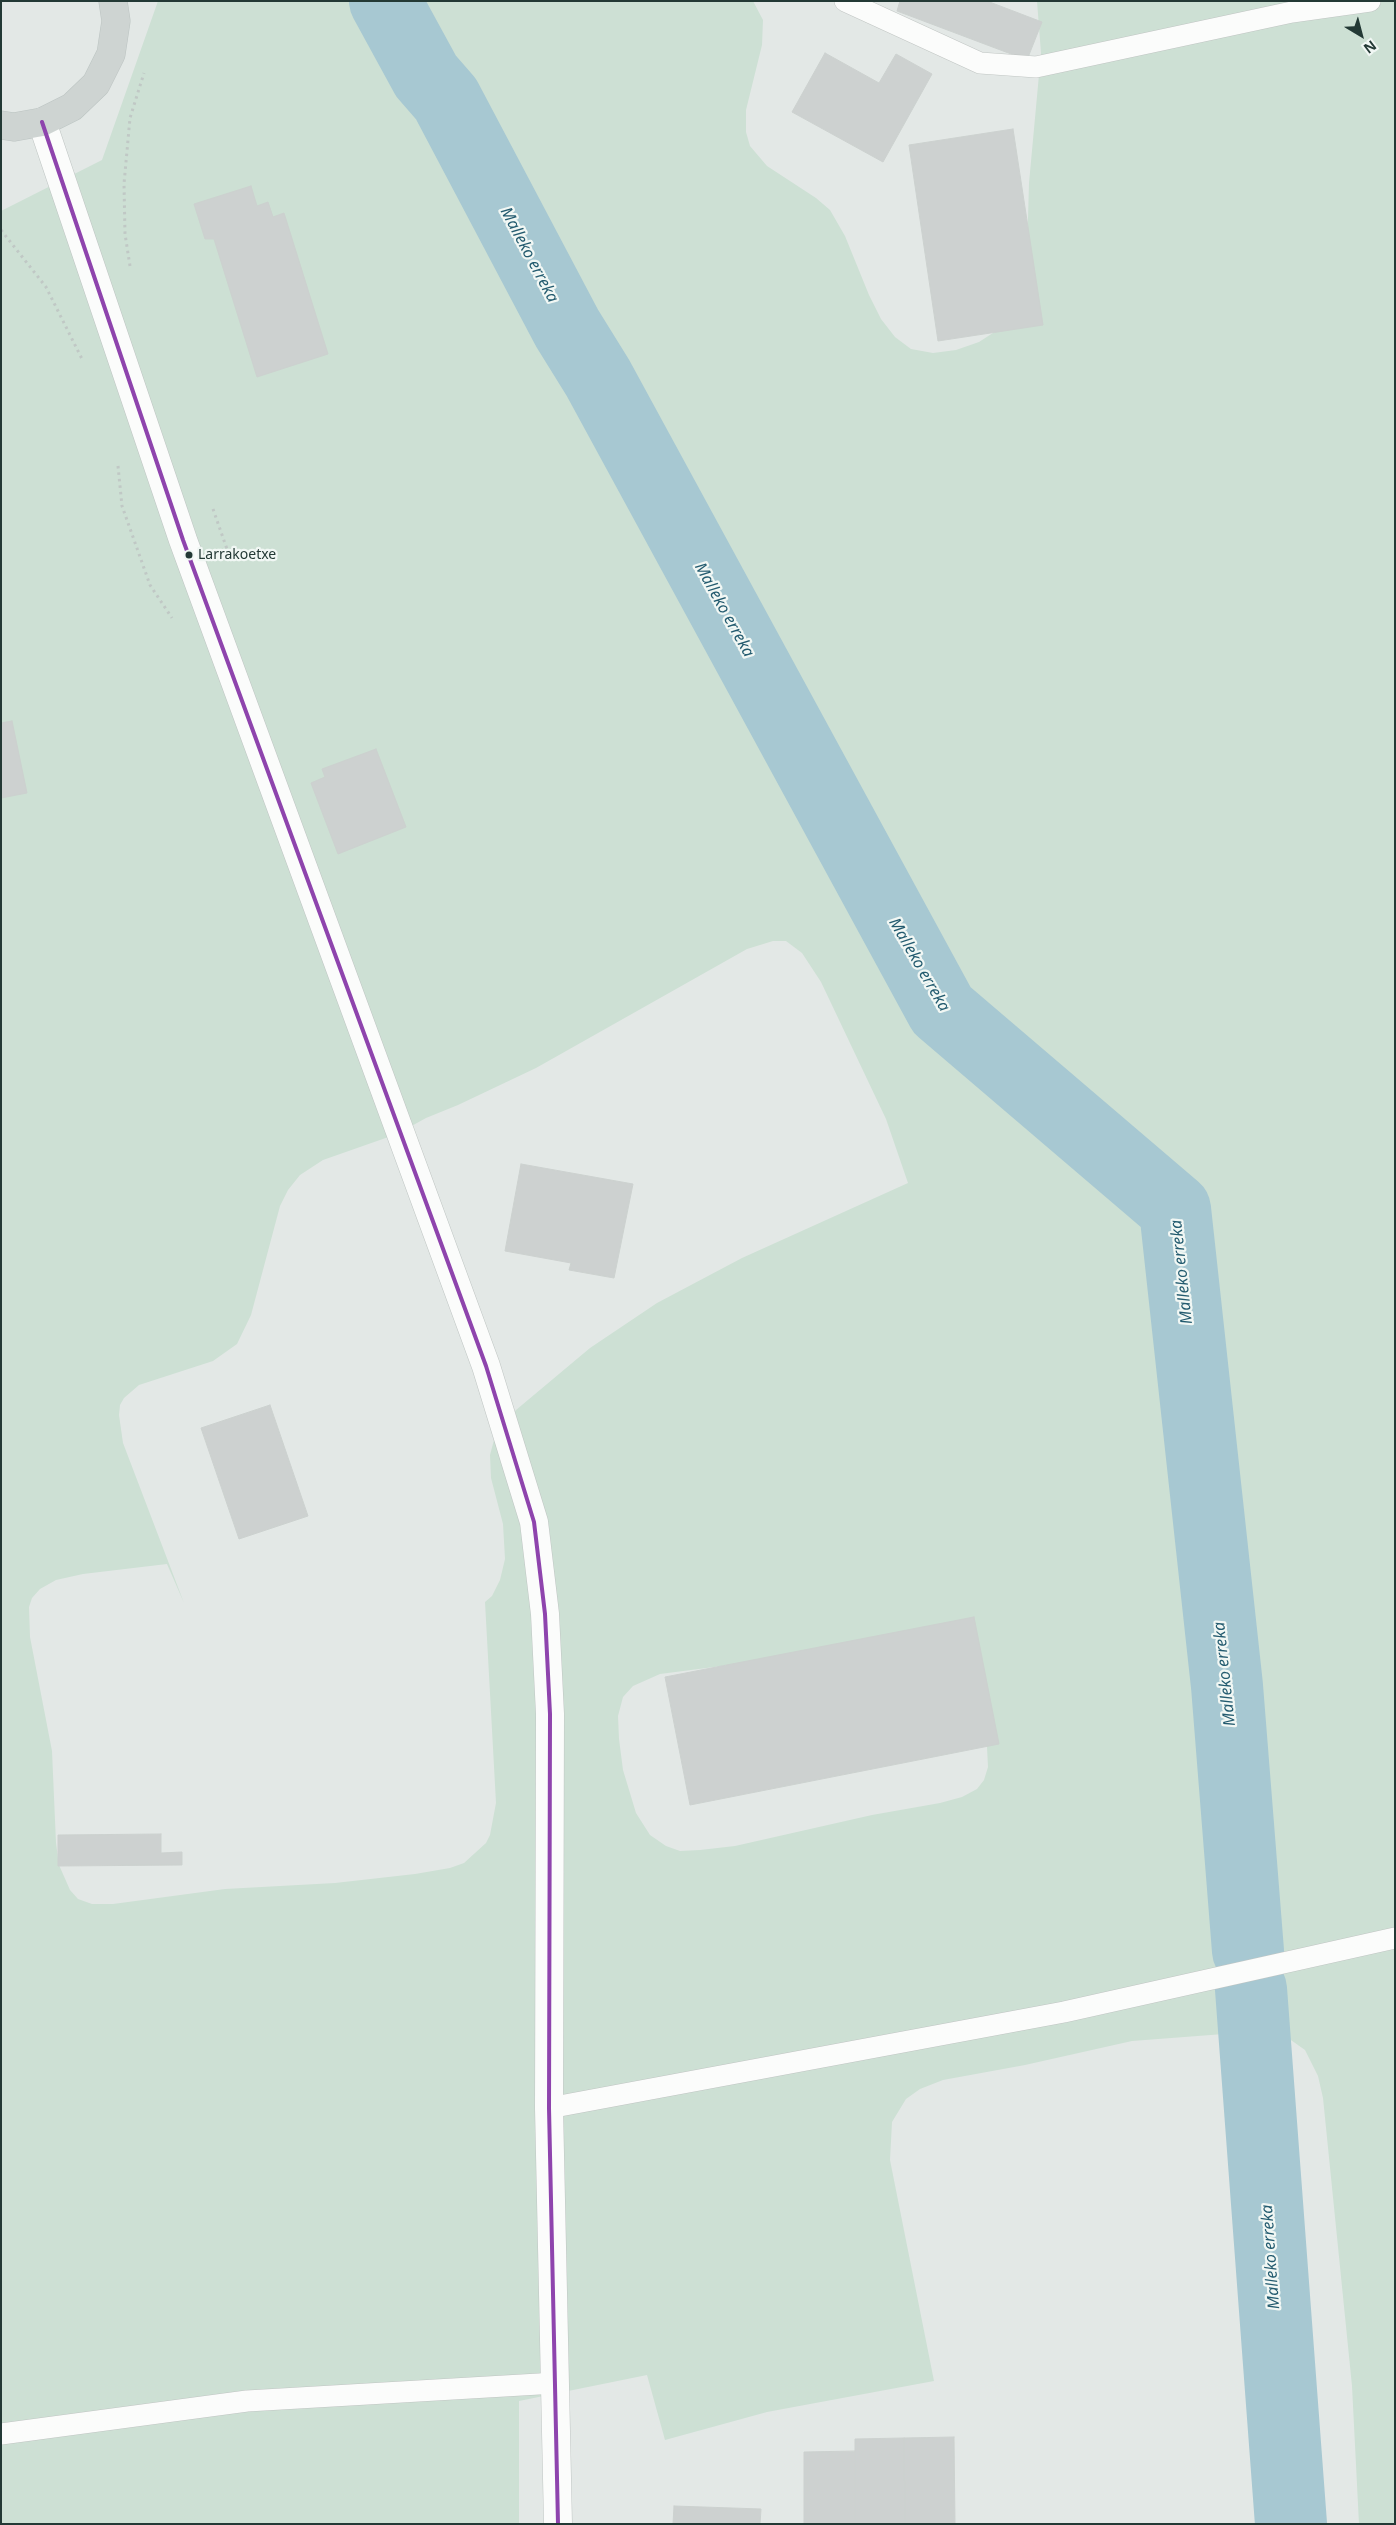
<!DOCTYPE html>
<style>
body{margin:0}
#map{position:relative;width:1396px;height:2525px;overflow:hidden;background:#e3e8e6;font-family:"Noto Sans",sans-serif}
canvas{display:block}
.frame{position:absolute;inset:0;border:2px solid #233935;pointer-events:none}
.north{position:absolute;left:1336px;top:10px;width:50px;height:50px;-webkit-text-stroke:4px #f1f7f4;paint-order:stroke;rotate:143deg;font-size:14px;font-weight:700;line-height:20px;text-align:center;color:#233935}
.north::after{content:'';display:block;margin:auto;width:18px;height:22px;background:#233935;clip-path:polygon(50% 0,100% 100%,50% 72%,0 100%)}
</style>
<div id="map">
<canvas width="1396" height="2525"></canvas>
<div class="frame"></div>
<div class="north">N</div>
</div>
<script>
const ctx = document.querySelector('canvas').getContext('2d');
ctx.lineJoin = 'round';
function fill(path, color) { ctx.fillStyle = color; ctx.fill(path, 'evenodd'); }
const toPath = rows => new Path2D(rows.map(r => 'M' + r).join(''));
function trace(path, color, width, dash) { ctx.strokeStyle = color; ctx.lineWidth = width; ctx.lineCap = dash ? 'butt' : 'round'; ctx.setLineDash(dash || []); ctx.stroke(path); }
function drawText(font, color, halo, rows, align = 'center') {
  ctx.font = font + ' "Noto Sans",sans-serif'; ctx.lineWidth = 4.5; ctx.setLineDash([]); ctx.textBaseline = 'middle'; ctx.strokeStyle = halo; ctx.fillStyle = color; for (const [text, x, y, turn = 0] of rows) {
    ctx.save(); ctx.translate(x, y); ctx.rotate((+turn || 0) * Math.PI / 180); ctx.textAlign = isNaN(turn) ? turn : align; if (halo) ctx.strokeText(text, 0, 0); ctx.fillText(text, 0, 0); ctx.restore();
  }
}
fill(toPath([
 [158,1,753,1,763,20,762,45,746,110,746,132,750,146,767,166,816,198,830,210,845,236,869,295,881,319,895,337,911,349,933,353,956,350,979,342,996,331,1027,255,1029,183,1041,53,1037,1,1395,1,1395,2524,1359,2524,1352,2386,1323,2098,1318,2076,1305,2050,1288,2038,1272,2034,1237,2033,1132,2041,1025,2065,943,2080,920,2089,906,2099,892,2122,890,2160,934,2381,767,2412,665,2440,647,2375,519,2401,519,2524,1,2524,1,211,102,160],
 [773,941,786,941,802,953,821,982,886,1119,908,1183,742,1258,657,1303,590,1348,516,1410,501,1428,494,1440,490,1455,491,1478,503,1524,505,1559,500,1580,492,1596,485,1602,496,1803,490,1835,486,1843,464,1863,450,1868,415,1874,335,1883,225,1889,113,1904,92,1904,78,1899,70,1890,59,1865,56,1843,52,1751,30,1637,29,1607,32,1598,40,1589,56,1580,83,1574,167,1564,184,1603,123,1443,119,1415,120,1405,124,1398,139,1385,213,1361,237,1344,251,1315,280,1206,288,1190,300,1175,323,1160,397,1134,426,1118,458,1105,536,1068,747,949],
 [869,1647,977,1701,987,1747,988,1767,984,1780,977,1789,962,1797,940,1803,872,1815,735,1846,700,1850,680,1851,666,1846,650,1835,636,1813,623,1770,619,1739,618,1716,623,1697,633,1686,660,1674]
]), '#cde0d4');
trace(toPath([
 [385,1,426,76,446,99,567,328,598,378,942,1010,1175,1209,1227,1686,1248,1951],
 [1251,1989,1291,2524]
]), '#a7c8d2', 72);
const building = toPath([
 [900,1,987,1,1042,22,1027,60,897,11,900,1],
 [825,53,879,83,896,54,932,74,883,162,792,112,825,53],
 [1013,129,1043,325,938,341,909,145,1013,129],
 [251,186,257,206,268,202,273,217,284,213,328,354,257,377,214,239,205,239,194,204,251,186],
 [12,721,27,793,1,798,1,723,12,721],
 [376,749,406,827,338,854,311,783,325,777,322,769,376,749],
 [521,1164,633,1184,614,1278,569,1270,571,1263,505,1251,521,1164],
 [270,1405,308,1516,239,1539,201,1428,270,1405],
 [974,1617,999,1744,690,1805,665,1677,974,1617],
 [161,1834,161,1853,182,1852,182,1865,58,1866,58,1835,161,1834],
 [954,2437,955,2524,905,2524,904,2438,954,2437],
 [904,2438,905,2524,855,2524,855,2439,904,2438],
 [855,2451,855,2524,804,2524,804,2452,855,2451],
 [674,2506,761,2509,760,2524,673,2524,674,2506]
]);
fill(building, '#cdd1d0');
trace(building, '#ccd1cf', 1);
const lane = toPath([
 [845,1,980,63,1036,67,1292,12,1370,1],
 [549,2108,1064,2012,1395,1938],
 [1,2434,247,2401,556,2383]
]);
const secondary = toPath([
 [42,122,183,540,486,1366,534,1522,545,1614,550,1714,549,2108,558,2524]
]);
const primary = toPath([
 [1,125,14,127,42,122,72,107,96,84,111,54,116,21,113,1]
]);
trace(lane, '#c0c5c3', 22);
trace(secondary, '#bfc5c3', 29);
trace(primary, '#bcc4c2', 29);
trace(toPath([
 [1,230,46,287,82,359],
 [130,266,125,234,124,184,130,118,144,73],
 [118,466,122,506,150,585,172,618],
 [213,509,228,552]
]), '#c0c8c5', 3, [2.5, 4]);
trace(lane, '#fbfcfb', 21);
trace(secondary, '#fbfcfb', 28);
trace(primary, '#ced4d2', 28);
trace(toPath([
 [42,122,183,540,486,1366,534,1522,545,1614,550,1714,549,2108,558,2524]
]), '#8e44ad', 4);
for (const [x, y, r, color] of [
 [189,555,4.5,"#233935"]
]) { const dot = new Path2D(); dot.arc(x, y, r, 0, 2 * Math.PI); ctx.fillStyle = color; ctx.fill(dot); trace(dot, '#f1f7f4', 2); }
drawText('14px', '#233935', '#f1f7f4', [
 ["Larrakoetxe",198,555]
], 'left');
drawText('italic 16px', '#235b6f', '#f1f7f4', [
 ["Malleko erreka",529,255,62],
 ["Malleko erreka",724,610,61],
 ["Malleko erreka",919,965,60],
 ["Malleko erreka",1182,1272,-96],
 ["Malleko erreka",1225,1674,-96],
 ["Malleko erreka",1271,2257,-94]
]);
</script>
